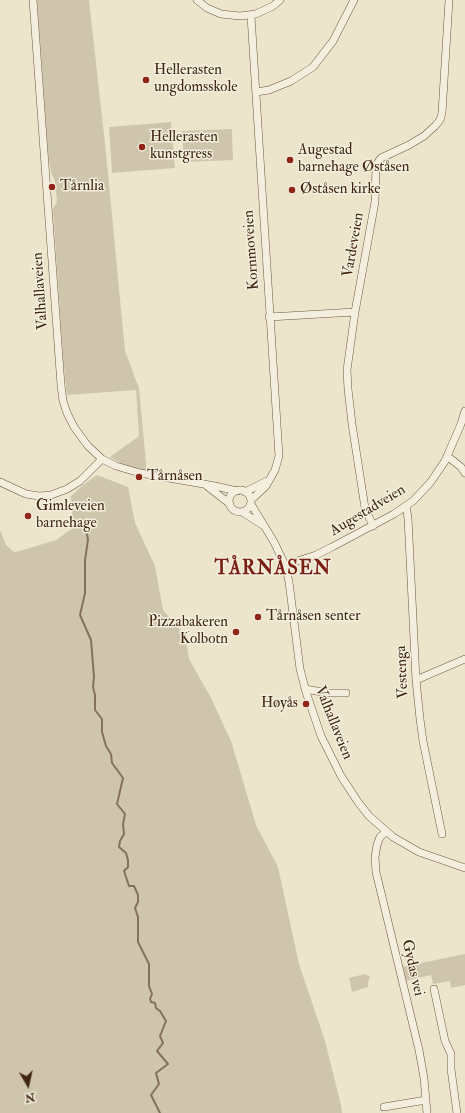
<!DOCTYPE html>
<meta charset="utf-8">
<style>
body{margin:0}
#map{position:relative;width:465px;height:1113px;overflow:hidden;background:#ece5cb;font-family:"IM FELL Double Pica",serif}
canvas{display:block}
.north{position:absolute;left:8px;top:1065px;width:40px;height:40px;-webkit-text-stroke:3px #f3eedd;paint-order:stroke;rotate:171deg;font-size:11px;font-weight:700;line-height:16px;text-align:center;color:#412612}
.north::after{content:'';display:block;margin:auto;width:14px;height:18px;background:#412612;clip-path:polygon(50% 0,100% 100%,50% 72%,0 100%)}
</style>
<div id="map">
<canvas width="465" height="1113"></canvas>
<div class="north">N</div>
</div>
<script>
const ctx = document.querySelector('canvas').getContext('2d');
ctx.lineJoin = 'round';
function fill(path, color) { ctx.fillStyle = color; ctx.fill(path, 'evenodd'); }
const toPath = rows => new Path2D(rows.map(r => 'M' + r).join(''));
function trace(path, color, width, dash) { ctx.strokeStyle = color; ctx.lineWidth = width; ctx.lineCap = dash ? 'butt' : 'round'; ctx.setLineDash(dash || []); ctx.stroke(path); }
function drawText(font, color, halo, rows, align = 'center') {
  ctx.font = font + ' "IM FELL Double Pica",serif'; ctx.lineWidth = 3; ctx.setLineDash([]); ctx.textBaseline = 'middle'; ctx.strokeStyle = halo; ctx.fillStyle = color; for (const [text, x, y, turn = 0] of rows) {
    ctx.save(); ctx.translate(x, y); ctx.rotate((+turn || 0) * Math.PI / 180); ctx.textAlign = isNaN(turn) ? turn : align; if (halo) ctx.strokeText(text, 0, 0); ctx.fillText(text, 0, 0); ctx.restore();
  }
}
fill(toPath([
 [37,0,89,0,106,153,125,351,139,388,147,474,129,468,110,457,139,436,136,390,67,395,63,357,53,209,57,202,55,182,51,172,48,150],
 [171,122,175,168,112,173,109,127],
 [232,129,233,160,184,162,182,131],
 [97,475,128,487,135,523,155,566,163,610,185,635,189,659,210,696,231,741,256,825,278,867,299,964,325,1041,341,1105,342,1113,0,1113,0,530,6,545,14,552,20,551,56,540,73,528,71,496,83,485],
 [465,954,465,985,451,988,450,981,433,984,431,975,404,981,402,967],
 [365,974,370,977,368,982,368,987,352,992,349,978]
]), '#cfc5ac');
trace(toPath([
 [81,523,86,530,88,539,85,561,85,593,80,615,91,640,94,677,93,687,95,695,95,710,102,719,102,732,106,746,111,754,112,763,123,778,117,804,125,814,123,824,124,834,120,841,119,847,126,853,128,860,128,867,124,871,129,886,134,886,138,895,138,902,135,908,138,917,138,942,149,964,149,986,152,994,150,999,151,1002,155,1003,156,1008,160,1011,166,1021,160,1036,163,1043,157,1051,168,1064,156,1073,159,1084,151,1095,160,1113]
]), '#85725b', 2);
const minor = toPath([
 [33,0,61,385,63,401,67,413,74,427,88,446,102,459,116,466,140,473,215,486,237,491],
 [197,0,207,8,221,14,240,16,256,14,273,6,280,0],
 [251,16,279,456,275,470,266,486,251,500],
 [256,92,269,90,291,81,313,67,333,41,354,0],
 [269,317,355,312],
 [447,456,461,467,465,473],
 [0,482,26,494,39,496,51,495,67,489,80,481,102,459],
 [207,486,230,504],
 '229 501a11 11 0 1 1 22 0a11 11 0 1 1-22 0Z',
 [245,492,267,481],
 [251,504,274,542,285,565,289,582,300,669,306,692,321,736,341,776,358,802,369,816,393,837,419,852,465,868],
 [406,506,408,518,416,680,420,719,423,741,442,834],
 [242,512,264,526],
 [373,526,365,508,352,424,348,389,347,370,355,312,375,202,376,166,378,162,381,158,409,145,424,136,435,126,440,120,442,113,449,0],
 [285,565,316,555,332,547,394,514,413,501,430,483,445,461,461,424,465,411],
 [416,680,465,659],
 [305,689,328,693,346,693],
 [386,832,380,837,377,845,375,857,376,872,419,1050,424,1078,427,1113],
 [434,989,445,1041,451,1054,451,1069,457,1113],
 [384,1107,426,1100]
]);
trace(minor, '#6c5640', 8);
trace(minor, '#f3eedd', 7);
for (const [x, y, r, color] of [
 [146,80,4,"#8f2418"],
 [142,147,4,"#8f2418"],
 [290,160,4,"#8f2418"],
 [52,187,4,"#8f2418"],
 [292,190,4,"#8f2418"],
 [139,477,4,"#8f2418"],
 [28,516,4,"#8f2418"],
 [258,617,4,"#8f2418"],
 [236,632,4,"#8f2418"],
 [306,704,4,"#8f2418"]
]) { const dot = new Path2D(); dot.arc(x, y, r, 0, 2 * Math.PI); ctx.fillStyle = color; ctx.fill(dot); trace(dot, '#f3eedd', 1.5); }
drawText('15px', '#412612', '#f3eedd', [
 ["Hellerasten",154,71],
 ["ungdomsskole",154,88],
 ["Hellerasten",150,138],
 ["kunstgress",150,155],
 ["Augestad",298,151],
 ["barnehage Øståsen",298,168],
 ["Tårnlia",60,187],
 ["Øståsen kirke",300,190],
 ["Tårnåsen",147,477],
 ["Gimleveien",36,507],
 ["barnehage",36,524],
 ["Tårnåsen senter",266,617],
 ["Pizzabakeren",228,623,"right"],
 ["Kolbotn",228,640,"right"],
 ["Høyås",298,704,"right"]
], 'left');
drawText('15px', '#412612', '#f3eedd', [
 ["Vardeveien",354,245,-80],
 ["Kornmoveien",252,250,-94],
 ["Valhallaveien",41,291,-94],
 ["Augestadveien",368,511,-31],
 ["Vestenga",403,672,-93],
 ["Valhallaveien",333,723,68],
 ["Gydas vei",412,968,77]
]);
ctx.letterSpacing = '1px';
drawText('bold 19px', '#7a1f14', '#f3eedd', [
 ["TÅRNÅSEN",273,570]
]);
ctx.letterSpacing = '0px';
</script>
